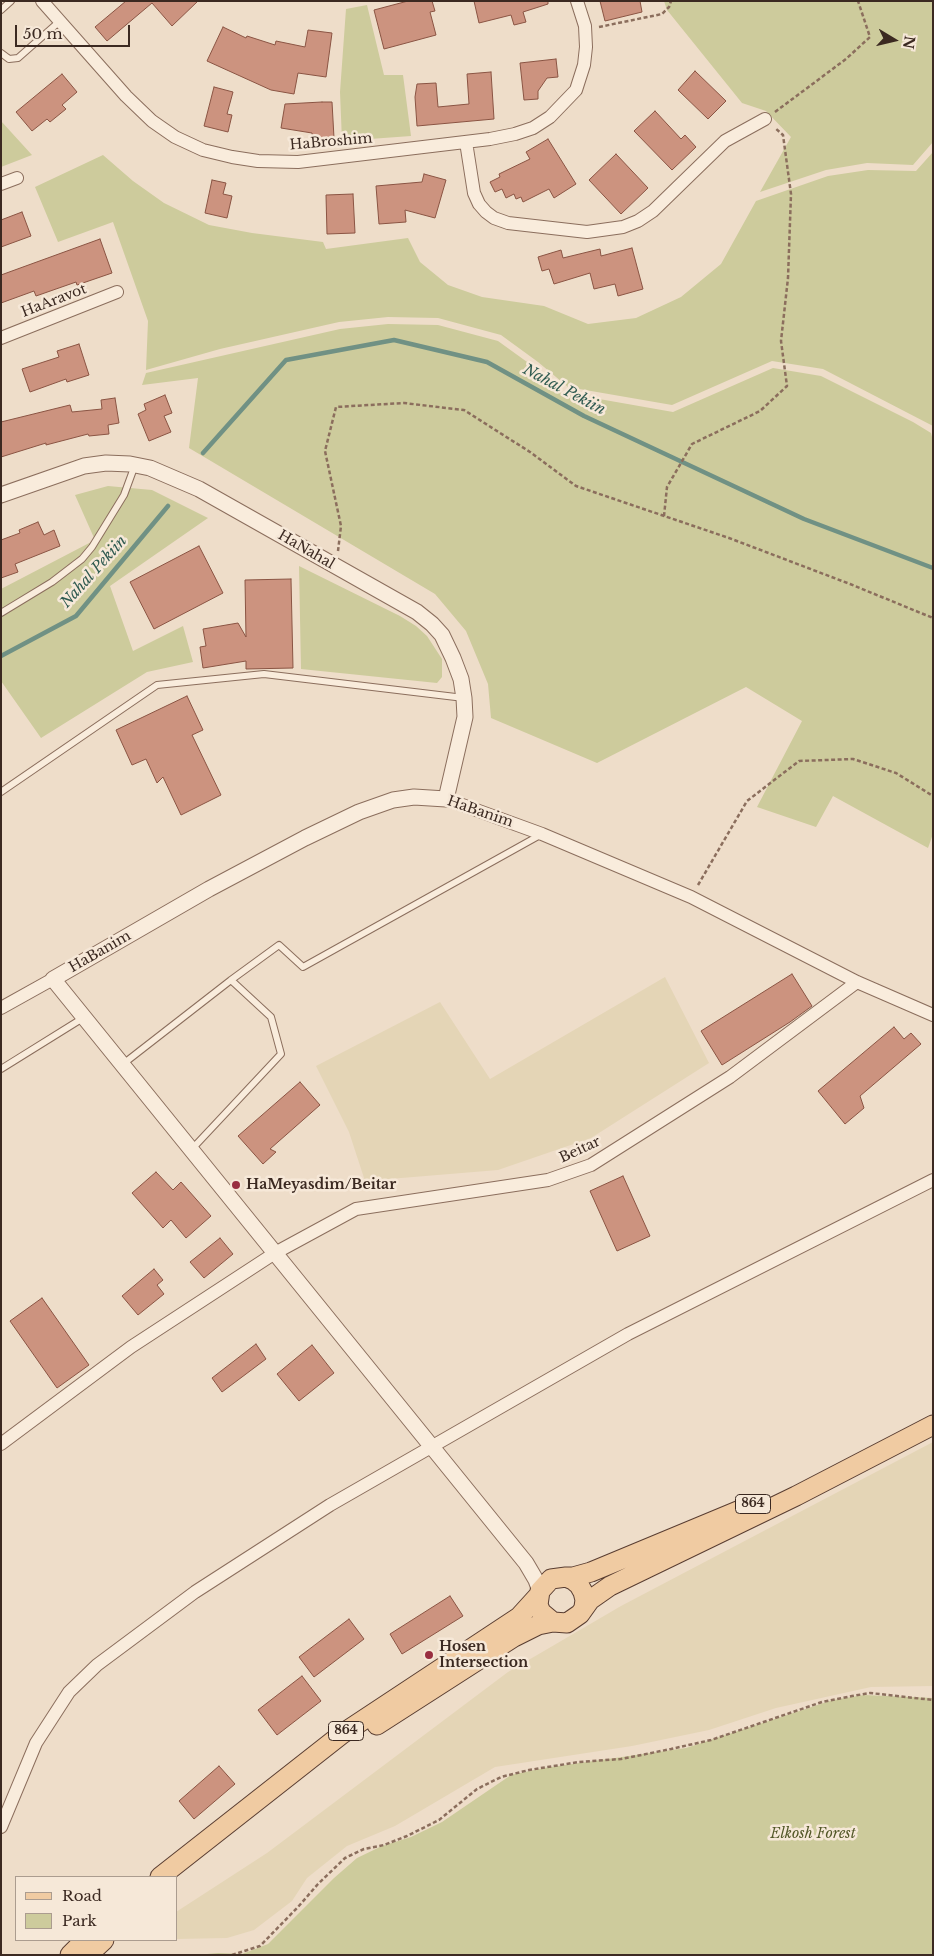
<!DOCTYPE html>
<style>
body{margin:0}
#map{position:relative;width:934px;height:1956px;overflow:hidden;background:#eeddc9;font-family:"Libre Baskerville",serif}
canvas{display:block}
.frame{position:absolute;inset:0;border:2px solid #3b2921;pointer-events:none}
.legend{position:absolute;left:15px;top:1876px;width:162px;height:65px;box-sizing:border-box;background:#f6e8d8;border:1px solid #ab9c8f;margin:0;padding:6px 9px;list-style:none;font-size:15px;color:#3b2921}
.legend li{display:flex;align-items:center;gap:10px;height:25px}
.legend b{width:25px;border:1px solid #ab9c8f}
.north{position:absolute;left:869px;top:15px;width:50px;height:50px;-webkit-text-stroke:4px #f6e8d8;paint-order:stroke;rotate:99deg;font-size:14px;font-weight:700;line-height:20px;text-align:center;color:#3b2921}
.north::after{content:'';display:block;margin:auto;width:18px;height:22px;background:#3b2921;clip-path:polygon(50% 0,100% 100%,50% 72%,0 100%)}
.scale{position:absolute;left:15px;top:25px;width:115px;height:22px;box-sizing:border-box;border:2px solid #3b2921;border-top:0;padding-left:6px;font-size:15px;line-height:18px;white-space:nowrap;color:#3b2921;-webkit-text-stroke:4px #f6e8d8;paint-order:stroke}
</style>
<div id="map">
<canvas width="934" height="1956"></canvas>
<div class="frame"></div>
<ul class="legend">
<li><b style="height:6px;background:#f0cba2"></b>Road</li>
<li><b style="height:14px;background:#cdcb9c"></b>Park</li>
</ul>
<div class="north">N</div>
<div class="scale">50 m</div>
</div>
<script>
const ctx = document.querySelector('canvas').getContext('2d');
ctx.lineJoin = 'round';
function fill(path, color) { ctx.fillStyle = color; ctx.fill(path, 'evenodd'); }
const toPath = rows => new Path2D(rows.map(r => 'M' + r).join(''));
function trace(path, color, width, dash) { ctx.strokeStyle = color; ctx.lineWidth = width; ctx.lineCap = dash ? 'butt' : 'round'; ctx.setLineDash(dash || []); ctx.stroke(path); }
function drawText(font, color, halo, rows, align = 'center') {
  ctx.font = font + ' "Libre Baskerville",serif'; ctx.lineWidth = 5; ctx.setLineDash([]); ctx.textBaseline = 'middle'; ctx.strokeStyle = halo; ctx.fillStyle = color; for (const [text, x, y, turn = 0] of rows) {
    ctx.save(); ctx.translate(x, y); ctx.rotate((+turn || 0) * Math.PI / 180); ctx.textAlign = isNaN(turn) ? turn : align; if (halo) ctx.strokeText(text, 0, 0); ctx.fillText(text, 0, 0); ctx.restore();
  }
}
fill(toPath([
 [665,977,709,1063,591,1138,498,1170,365,1181,349,1132,316,1066,440,1002,490,1079],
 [933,1442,933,1686,871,1687,776,1708,709,1730,632,1746,495,1767,395,1826,347,1846,307,1878,292,1901,254,1930,227,1938,176,1939,176,1912,267,1853,508,1672,621,1606]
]), '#e4d5b6');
fill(toPath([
 [664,1,933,1,933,142,913,165,867,163,826,170,760,192,791,137,766,111,742,103,667,10],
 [367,5,384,75,403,75,411,136,342,141,340,92,346,9],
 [1,121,32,155,1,167],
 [933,152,933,426,823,369,772,361,672,405,568,387,538,362,501,335,438,318,388,317,339,322,220,349,146,370,148,321,113,222,58,242,35,187,103,155,133,181,164,203,209,225,252,233,323,242,326,249,408,238,420,262,448,285,482,297,544,306,588,324,636,318,681,297,721,264,756,201,828,176,868,170,916,171],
 [388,324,438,325,498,341,534,367,565,393,673,412,773,368,821,376,913,422,931,433,933,441,933,834,928,848,833,796,816,827,757,807,802,721,746,687,597,763,491,718,488,684,466,631,435,594,189,448,198,378,142,385,146,373,340,329],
 [108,486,152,490,208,518,110,586,133,651,183,626,193,662,147,672,41,738,1,681,1,589,95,540,75,495],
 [299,566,400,616,416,626,427,636,442,659,442,677,437,683,301,669],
 [864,1695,933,1698,933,1955,196,1955,218,1953,242,1954,268,1944,334,1878,357,1858,382,1846,411,1837,442,1822,511,1775,544,1768,686,1748,833,1700]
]), '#cdcb9c');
trace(toPath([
 [203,453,286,360,394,340,487,362,584,416,804,519,933,568],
 [1,656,76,616,168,506]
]), '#709184', 4.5);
const building = toPath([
 [126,1,198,1,172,26,152,3,107,41,95,27,126,1],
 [408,1,432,1,435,11,430,12,436,35,384,49,374,10,408,1],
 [474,1,548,1,548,4,523,12,526,22,514,25,511,15,479,23,474,1],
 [600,1,640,1,642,12,605,21,600,1],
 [223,27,246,38,247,36,275,45,276,41,305,47,308,30,332,33,326,77,298,73,294,94,271,90,207,61,223,27],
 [556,59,558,77,547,78,538,91,538,99,524,100,520,63,556,59],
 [695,71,726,101,708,119,678,90,695,71],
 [491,72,494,119,417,126,415,97,417,84,436,83,438,107,469,104,467,74,491,72],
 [62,74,77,92,62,105,66,109,50,122,47,119,32,131,16,112,62,74],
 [214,87,233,92,227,114,232,115,228,132,204,126,214,87],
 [322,102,332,102,334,138,313,140,312,133,281,128,285,104,322,102],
 [655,111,681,139,685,135,696,147,672,170,634,131,655,111],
 [548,139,576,184,554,198,549,189,523,202,521,197,516,199,514,194,506,198,502,189,495,192,490,182,500,177,499,174,530,159,526,152,548,139],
 [616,154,648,188,621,214,589,180,616,154],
 [424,174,446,180,435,218,405,210,406,222,379,224,376,186,422,182,424,174],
 [212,180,226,183,223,194,232,196,227,218,205,213,212,180],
 [353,194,355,233,327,234,326,195,353,194],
 [22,212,31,236,1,247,1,220,22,212],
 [100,239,112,273,77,285,76,282,36,296,34,291,1,303,1,275,100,239],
 [632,248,643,289,618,296,615,284,594,289,590,273,554,284,549,269,542,271,538,257,561,250,563,258,600,249,601,256,632,248],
 [79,344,89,375,67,382,66,379,30,392,22,369,59,357,57,351,79,344],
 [165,395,172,413,164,416,171,432,149,441,138,414,146,410,144,404,165,395],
 [115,398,119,423,108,425,109,434,89,436,88,434,46,445,46,443,1,457,1,422,70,405,72,412,102,409,101,400,115,398],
 [38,522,44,535,54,530,60,546,15,564,18,572,1,578,1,540,20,533,19,530,38,522],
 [199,546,223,593,154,629,130,582,199,546],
 [291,579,293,668,246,669,246,661,203,668,200,647,206,646,203,629,238,623,246,637,245,580,291,579],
 [187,696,203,730,192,735,221,795,181,815,163,777,157,783,146,759,132,765,116,730,187,696],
 [792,974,812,1006,790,1022,722,1065,701,1031,792,974],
 [894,1027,904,1039,911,1033,921,1044,860,1096,864,1108,845,1124,818,1091,894,1027],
 [300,1082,320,1105,270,1149,276,1152,263,1164,238,1136,300,1082],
 [156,1172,173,1190,181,1182,211,1216,186,1238,171,1220,163,1228,132,1193,156,1172],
 [623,1176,650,1236,617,1251,590,1191,623,1176],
 [220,1238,233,1254,204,1278,190,1262,220,1238],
 [154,1269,163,1280,157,1285,164,1294,138,1315,122,1296,154,1269],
 [42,1298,89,1365,57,1388,10,1321,42,1298],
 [256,1344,266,1359,222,1392,212,1378,256,1344],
 [312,1345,334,1373,299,1401,277,1374,312,1345],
 [450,1596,463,1616,402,1654,390,1634,450,1596],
 [349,1619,364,1639,314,1677,299,1657,349,1619],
 [302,1676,321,1701,277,1735,258,1710,302,1676],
 [219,1766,235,1784,194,1819,179,1801,219,1766]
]);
fill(building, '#cc937f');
trace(building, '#8a5443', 1);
const service = toPath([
 [1,10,11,1],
 [1,53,9,59,18,58,60,21],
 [1,613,52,582,82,559,92,547,124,495,135,465],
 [1,792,157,685,264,674,464,698],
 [231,980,279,945,303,967,542,834],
 [123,1064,231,980,271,1017,281,1054,192,1149],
 [1,1069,83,1018]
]);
const minor = toPath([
 [42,1,126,96,152,121,175,137,203,150,232,157,258,161,298,162,490,139,515,134,533,128,550,117,576,90,584,65,586,47,585,26,577,1],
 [466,142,474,193,479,204,486,212,494,218,508,223,587,232,623,227,638,221,653,211,725,141,765,119],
 [1,184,17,178],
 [1,338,117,292],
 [446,799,542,834,691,897,857,982,933,1015],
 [1,1008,53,979],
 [1,1444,131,1347,275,1253,356,1209,548,1180,591,1165,730,1077,857,982],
 [1,1827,36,1743,69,1692,97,1665,195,1592,330,1505,628,1334,933,1180]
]);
const tertiary = toPath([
 [1,495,84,466,106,463,130,464,150,468,199,489,417,612,432,624,442,635,453,658,461,679,464,698,465,717,446,799,414,797,393,800,359,812,305,838,209,889,53,979,526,1563,536,1580,540,1591]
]);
const primary = toPath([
 [566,1577,573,1577,591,1572,745,1508],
 [584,1607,585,1600,583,1592,579,1585,573,1580,566,1577,551,1579,540,1591,538,1605,541,1612,553,1622,567,1623,580,1614,590,1600,610,1586,796,1496,933,1425],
 [377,1725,514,1637,538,1625,553,1622],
 [160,1877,342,1734,519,1617,539,1595],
 [70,1955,85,1940],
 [88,1955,104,1940]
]);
trace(service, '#8b6e5d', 8);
trace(minor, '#8b6e5d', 14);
trace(tertiary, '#8b6e5d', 17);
trace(primary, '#593d31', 21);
trace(toPath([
 [599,27,662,14,669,7,671,1],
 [775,112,846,59,870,37,858,1],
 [664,516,667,487,692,444,760,411,787,386,781,341,788,278,791,194,783,135,775,128],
 [338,551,341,526,325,451,336,407,404,403,464,410,530,452,576,486,729,538,850,584,933,618],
 [698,885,747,801,799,761,853,759,896,773,933,796],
 [232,1955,260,1946,298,1907,318,1884,345,1858,364,1849,384,1845,407,1836,439,1820,477,1789,501,1777,529,1770,579,1762,621,1759,671,1749,711,1740,822,1702,852,1696,870,1693,933,1700]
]), '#8b6e5d', 2.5, [4, 2.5]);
trace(service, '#f9ecdc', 6);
trace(minor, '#f9ecdc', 12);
trace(tertiary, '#f9ecdc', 15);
trace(primary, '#f0cba2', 19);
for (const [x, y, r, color] of [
 [236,1185,5,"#992e40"],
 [429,1655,5,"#992e40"]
]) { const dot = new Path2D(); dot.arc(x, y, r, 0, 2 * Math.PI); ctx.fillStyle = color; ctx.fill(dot); trace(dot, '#f6e8d8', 2); }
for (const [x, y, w] of [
 [753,1504,35],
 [346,1731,35]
]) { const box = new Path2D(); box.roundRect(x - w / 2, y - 9.5, w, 19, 4); ctx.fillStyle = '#f6e8d8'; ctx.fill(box); trace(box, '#3b2921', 1); }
drawText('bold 12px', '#3b2921', null, [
 ["864",753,1504],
 ["864",346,1731]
]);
drawText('14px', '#3b2921', '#f6e8d8', [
 ["HaBroshim",331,142,-5],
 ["HaAravot",54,301,-21],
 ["HaNahal",306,550,30],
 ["HaBanim",480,812,19],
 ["HaBanim",100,952,-30],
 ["Beitar",580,1150,-25]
]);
drawText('bold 14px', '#3b2921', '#f6e8d8', [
 ["HaMeyasdim/Beitar",246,1185],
 ["Hosen",439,1647],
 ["Intersection",439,1663]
], 'left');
drawText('italic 14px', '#535828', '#f6e8d8', [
 ["Elkosh Forest",813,1834]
]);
drawText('italic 15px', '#305b51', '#f6e8d8', [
 ["Nahal Pekiin",564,390,28],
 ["Nahal Pekiin",94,572,-48]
]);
</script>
